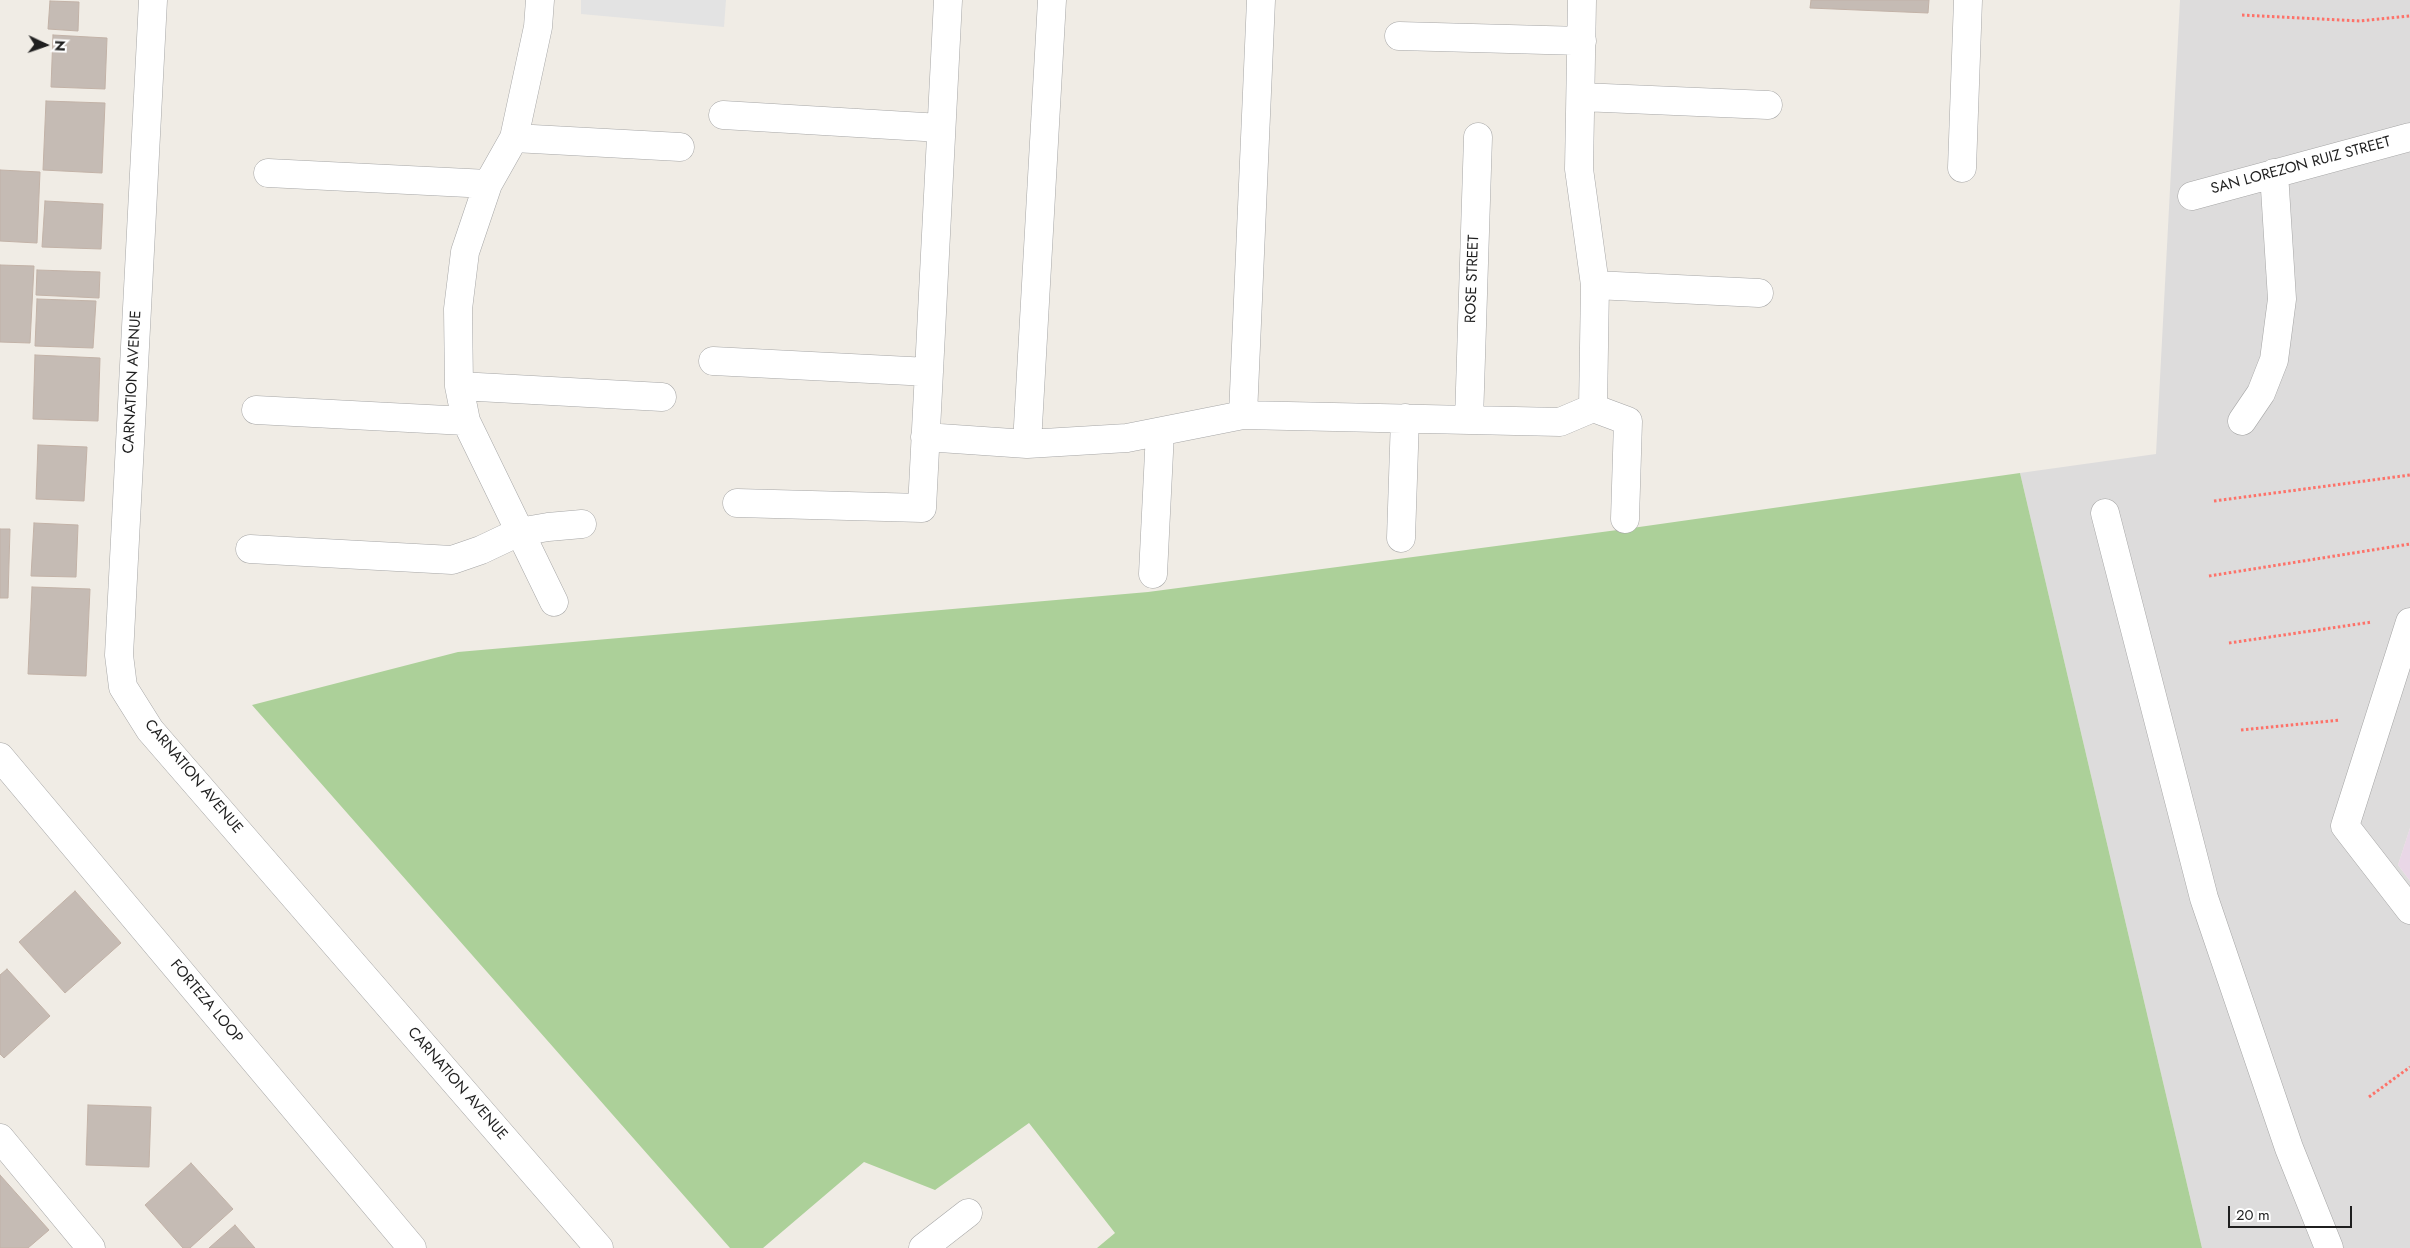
<!DOCTYPE html>
<style>
body{margin:0}
#map{position:relative;width:2410px;height:1248px;overflow:hidden;background:#f0ece5;font-family:Jost,sans-serif}
canvas{display:block}
.north{position:absolute;left:20px;top:20px;width:50px;height:50px;-webkit-text-stroke:4px #fff;paint-order:stroke;rotate:93deg;font-size:14px;font-weight:700;line-height:20px;text-align:center;color:#1f1f1f}
.north::after{content:'';display:block;margin:auto;width:18px;height:22px;background:#1f1f1f;clip-path:polygon(50% 0,100% 100%,50% 72%,0 100%)}
.scale{position:absolute;left:2228px;top:1206px;width:124px;height:22px;box-sizing:border-box;border:2px solid #1f1f1f;border-top:0;padding-left:6px;font-size:15px;line-height:18px;white-space:nowrap;color:#1f1f1f;-webkit-text-stroke:4px #fff;paint-order:stroke}
</style>
<div id="map">
<canvas width="2410" height="1248"></canvas>
<div class="north">N</div>
<div class="scale">20 m</div>
</div>
<script>
const ctx = document.querySelector('canvas').getContext('2d');
ctx.lineJoin = 'round';
function fill(path, color) { ctx.fillStyle = color; ctx.fill(path, 'evenodd'); }
const toPath = rows => new Path2D(rows.map(r => 'M' + r).join(''));
function trace(path, color, width, dash) { ctx.strokeStyle = color; ctx.lineWidth = width; ctx.lineCap = dash ? 'butt' : 'round'; ctx.setLineDash(dash || []); ctx.stroke(path); }
function drawText(font, color, halo, rows, align = 'center') {
  ctx.font = font + ' Jost,sans-serif'; ctx.lineWidth = 4; ctx.setLineDash([]); ctx.textBaseline = 'middle'; ctx.strokeStyle = halo; ctx.fillStyle = color; for (const [text, x, y, turn = 0] of rows) {
    ctx.save(); ctx.translate(x, y); ctx.rotate((+turn || 0) * Math.PI / 180); ctx.textAlign = isNaN(turn) ? turn : align; if (halo) ctx.strokeText(text, 0, 0); ctx.fillText(text, 0, 0); ctx.restore();
  }
}
fill(toPath([
 [2180,0,2410,0,2410,828,2398,865,2410,881,2410,1248,2202,1248,2020,473,2156,454]
]), '#dddcdc');
fill(toPath([
 [2410,828,2410,881,2398,865]
]), '#e9d7e7');
fill(toPath([
 [2020,473,2202,1248,1097,1248,1115,1233,1029,1123,935,1190,864,1162,763,1248,730,1248,252,705,458,652,1148,592,1625,529]
]), '#acd099');
fill(toPath([
 [581,0,726,0,724,27,581,14]
]), '#e3e3e3');
const building = toPath([
 [1811,0,1929,0,1928,13,1810,8,1811,0],
 [50,1,79,2,78,31,48,29,50,1],
 [53,35,107,38,105,89,51,87,53,35],
 [46,101,105,103,102,173,43,170,46,101],
 [0,170,40,172,37,243,0,241,0,170],
 [45,201,103,204,101,249,42,247,45,201],
 [0,265,34,266,30,343,0,342,0,265],
 [37,270,100,272,99,298,36,295,37,270],
 [37,299,96,301,93,348,35,346,37,299],
 [35,355,100,358,98,421,33,419,35,355],
 [38,445,87,447,84,501,36,499,38,445],
 [34,523,78,525,76,577,31,576,34,523],
 [0,529,10,529,8,598,0,598,0,529],
 [32,587,90,589,86,676,28,674,32,587],
 [75,891,121,943,65,993,19,942,75,891],
 [7,969,50,1016,4,1058,0,1054,0,975,7,969],
 [88,1105,151,1107,149,1167,86,1165,88,1105],
 [191,1163,233,1209,190,1248,183,1248,145,1205,191,1163],
 [0,1175,49,1230,28,1248,0,1248,0,1175],
 [235,1225,255,1248,209,1248,235,1225]
]);
fill(building, '#c5bbb4');
trace(building, '#c2b2a7', 1);
const minor = toPath([
 [153,0,119,655,123,687,150,730,599,1248],
 [540,0,538,27,514,138,488,184,465,252,458,309,459,386,466,421,554,602],
 [1582,0,1579,169,1595,285,1593,408],
 [1399,36,1582,41],
 [1581,97,1768,105],
 [723,115,941,128],
 [514,138,680,147],
 [1962,168,1968,0],
 [268,173,488,184],
 [2192,196,2410,137],
 [1595,285,1759,293],
 [713,361,929,372],
 [459,386,662,397],
 [256,410,466,421],
 [1243,415,1261,0],
 [1469,420,1478,137],
 [2242,421,2261,393,2274,360,2282,299,2274,173],
 [925,437,1027,444,1127,438,1243,415,1560,422,1593,408,1628,421,1625,519],
 [1027,444,1052,0],
 [737,503,922,508,948,0],
 [2105,513,2204,898,2289,1148,2329,1248],
 [1401,538,1405,418],
 [250,549,452,560,481,550,519,532,548,527,582,524],
 [1153,574,1160,432],
 [2410,622,2345,826,2410,910],
 [0,757,412,1248],
 [0,1138,91,1248],
 [923,1248,968,1213]
]);
trace(minor, '#a6a6a6', 29);
trace(toPath([
 [2242,15,2360,21,2410,16],
 [2214,501,2410,475],
 [2209,576,2410,544],
 [2229,643,2372,622],
 [2241,730,2340,720],
 [2369,1097,2410,1067]
]), '#fd7269', 3, [2.5, 2.5]);
trace(minor, '#fff', 28);
drawText('15px', '#1f1f1f', '#fff', [
 ["SAN LOREZON RUIZ STREET",2301,166,-15],
 ["ROSE STREET",1473,279,-88],
 ["CARNATION AVENUE",133,382,-87],
 ["CARNATION AVENUE",193,777,50],
 ["FORTEZA LOOP",206,1002,50],
 ["CARNATION AVENUE",457,1084,49]
]);
</script>
